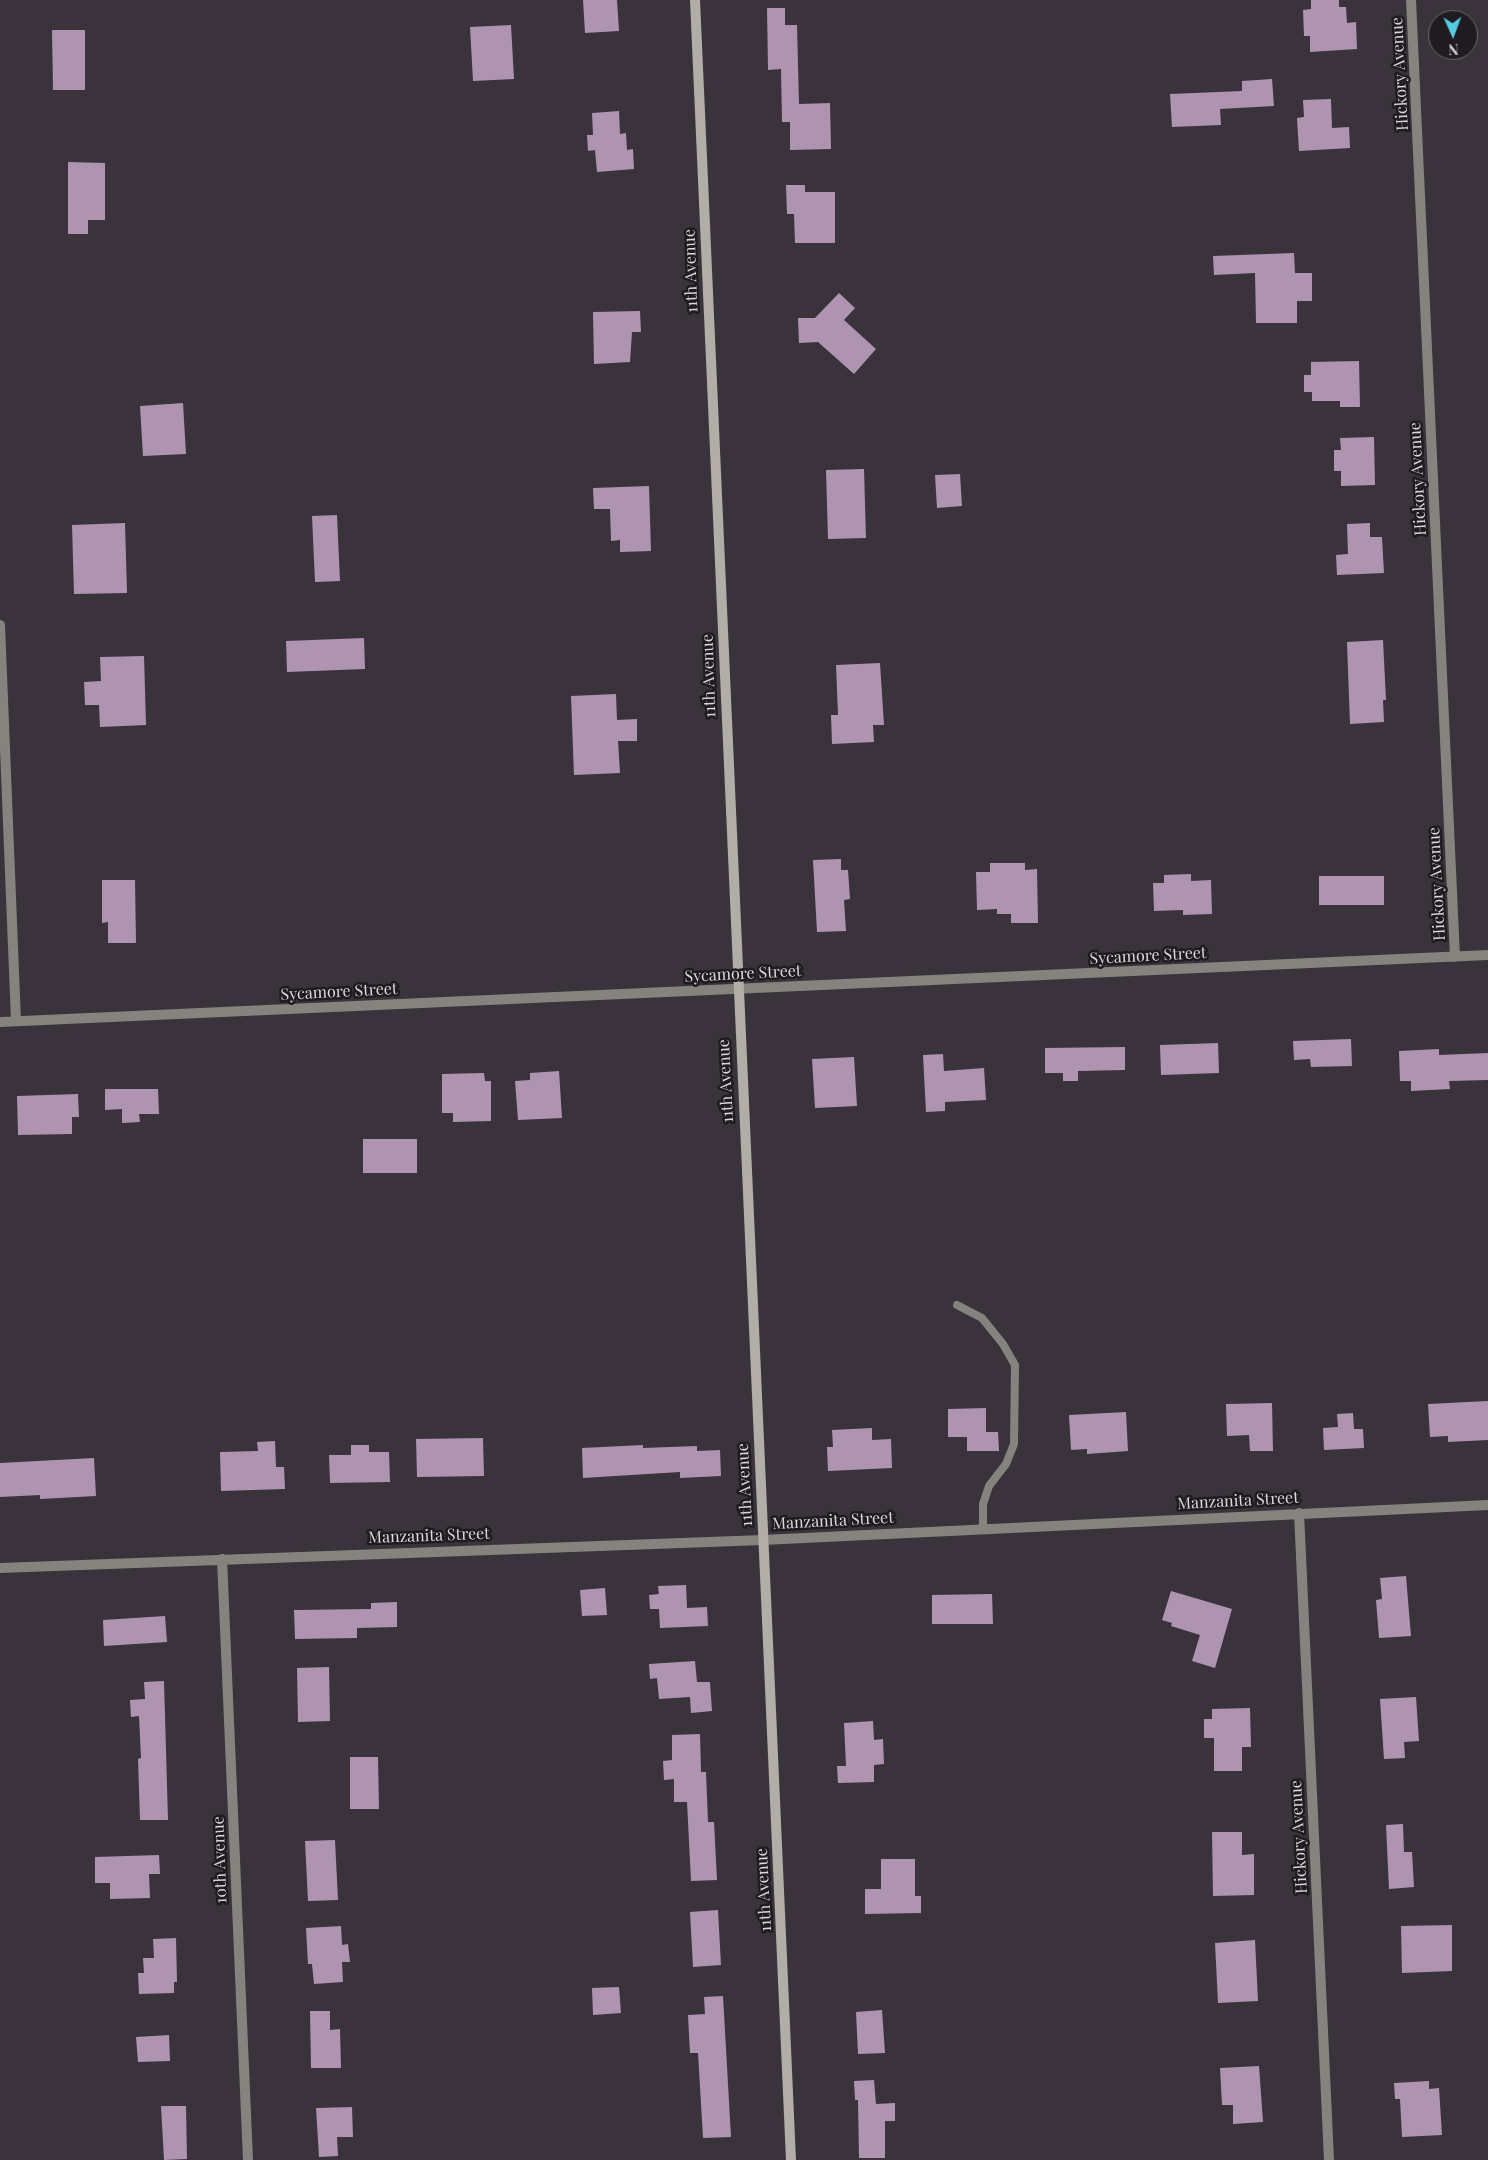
<!DOCTYPE html>
<style>
body{margin:0}
#map{position:relative;width:1488px;height:2160px;overflow:hidden;background:#3a333b;font-family:"Playfair Display",serif}
canvas{display:block}
.north{position:absolute;left:1428px;top:10px;width:50px;height:50px;box-sizing:border-box;background:#1f1c20;border:1px solid #6b676b;border-radius:50%;rotate:178deg;font-size:14px;font-weight:700;line-height:20px;text-align:center;color:#dcd7dc}
.north::after{content:'';display:block;margin:auto;width:18px;height:22px;background:#55cae0;clip-path:polygon(50% 0,100% 100%,50% 72%,0 100%)}
</style>
<div id="map">
<canvas width="1488" height="2160"></canvas>
<div class="north">N</div>
</div>
<script>
const ctx = document.querySelector('canvas').getContext('2d');
ctx.lineJoin = 'round';
function fill(path, color) { ctx.fillStyle = color; ctx.fill(path, 'evenodd'); }
const toPath = rows => new Path2D(rows.map(r => 'M' + r).join(''));
function trace(path, color, width, dash) { ctx.strokeStyle = color; ctx.lineWidth = width; ctx.lineCap = dash ? 'butt' : 'round'; ctx.setLineDash(dash || []); ctx.stroke(path); }
function drawText(font, color, halo, rows, align = 'center') {
  ctx.font = font + ' "Playfair Display",serif'; ctx.lineWidth = 5; ctx.setLineDash([]); ctx.textBaseline = 'middle'; ctx.strokeStyle = halo; ctx.fillStyle = color; for (const [text, x, y, turn = 0] of rows) {
    ctx.save(); ctx.translate(x, y); ctx.rotate((+turn || 0) * Math.PI / 180); ctx.textAlign = isNaN(turn) ? turn : align; if (halo) ctx.strokeText(text, 0, 0); ctx.fillText(text, 0, 0); ctx.restore();
  }
}
fill(toPath([
 [583,0,617,0,619,31,585,33],
 [1311,0,1339,0,1339,7,1346,7,1347,23,1356,22,1357,49,1310,52,1310,36,1304,36,1303,10,1311,9],
 [767,8,785,8,785,25,797,25,799,104,830,103,831,149,790,150,790,122,782,122,781,69,768,70],
 [511,25,514,79,473,81,470,27],
 [52,30,85,30,85,90,53,90],
 [1272,79,1274,106,1220,109,1221,125,1172,127,1170,94,1242,91,1242,81],
 [1331,99,1332,128,1349,127,1350,148,1299,151,1297,118,1304,117,1303,100],
 [619,111,620,134,626,133,627,150,633,149,634,169,597,172,595,150,588,151,587,135,593,135,592,113],
 [68,162,105,163,105,220,88,220,88,234,68,234],
 [786,185,805,185,805,192,835,192,835,243,795,243,794,214,787,214],
 [1294,253,1295,273,1312,273,1312,301,1297,301,1297,323,1256,323,1255,273,1214,275,1213,256],
 [839,293,855,308,844,320,876,349,854,374,818,342,799,343,798,318,815,318],
 [640,311,641,332,632,332,630,362,594,364,593,312],
 [1359,361,1360,407,1340,407,1340,401,1312,401,1312,392,1304,392,1304,375,1311,375,1311,362],
 [183,403,186,454,143,456,140,406],
 [1374,437,1375,485,1341,486,1341,471,1334,471,1334,450,1341,450,1340,438],
 [864,469,866,538,828,539,826,470],
 [960,474,962,506,937,508,935,475],
 [649,486,651,551,620,552,620,540,611,541,610,509,594,509,593,488],
 [337,515,340,581,315,582,312,516],
 [125,523,127,593,74,594,72,525],
 [1370,523,1370,537,1382,537,1384,573,1337,575,1336,555,1348,554,1347,524],
 [364,638,365,669,287,672,286,641],
 [1383,640,1386,700,1383,700,1384,722,1350,724,1347,642],
 [144,656,146,725,100,727,99,705,85,705,84,682,101,681,100,657],
 [880,663,884,725,873,725,874,742,832,744,831,715,838,715,836,665],
 [616,694,617,720,637,719,637,741,618,741,620,773,574,775,571,696],
 [841,859,841,870,848,870,850,899,844,900,846,931,817,932,813,860],
 [990,863,1025,863,1025,870,1037,869,1038,923,1011,923,1011,914,997,914,997,909,977,910,976,872,990,872],
 [1191,874,1191,881,1211,880,1212,914,1183,915,1183,910,1154,911,1153,883,1164,883,1164,875],
 [1319,876,1384,876,1384,905,1319,905],
 [102,880,135,880,136,943,108,943,108,922,102,923],
 [1351,1039,1352,1066,1311,1067,1310,1059,1294,1060,1293,1041],
 [1218,1043,1219,1073,1161,1075,1160,1045],
 [1125,1047,1125,1070,1078,1071,1078,1081,1063,1081,1063,1073,1045,1073,1045,1048],
 [1439,1049,1439,1055,1488,1053,1488,1080,1449,1081,1450,1089,1411,1091,1411,1081,1400,1081,1399,1051],
 [943,1054,944,1071,984,1068,986,1100,945,1102,945,1111,926,1112,923,1055],
 [854,1057,857,1106,815,1108,812,1059],
 [559,1071,562,1118,518,1120,515,1081,530,1080,530,1073],
 [484,1073,485,1081,491,1081,491,1121,453,1122,453,1113,442,1113,442,1074],
 [105,1089,158,1089,159,1114,139,1114,140,1122,122,1123,122,1109,105,1110],
 [78,1094,79,1117,72,1117,72,1134,18,1135,17,1096],
 [363,1139,417,1139,417,1173,363,1173],
 [1488,1401,1488,1440,1448,1442,1448,1436,1430,1437,1428,1404],
 [1272,1403,1273,1451,1250,1451,1249,1435,1227,1436,1226,1404],
 [986,1408,986,1432,998,1432,999,1451,967,1451,967,1437,948,1437,948,1409],
 [1126,1412,1128,1451,1087,1454,1087,1449,1071,1450,1069,1415],
 [1353,1413,1354,1429,1363,1429,1364,1448,1324,1450,1323,1428,1338,1427,1337,1414],
 [872,1428,872,1440,891,1439,892,1468,828,1471,827,1447,833,1447,832,1430],
 [483,1438,484,1476,417,1477,416,1439],
 [275,1441,276,1467,284,1467,285,1489,221,1491,220,1452,258,1451,257,1442],
 [351,1445,369,1445,369,1452,389,1452,390,1482,330,1483,329,1455,351,1455],
 [643,1445,643,1448,697,1446,697,1451,720,1450,721,1476,680,1478,680,1472,583,1478,582,1448],
 [94,1458,96,1496,40,1499,40,1495,0,1497,0,1463],
 [1406,1576,1411,1636,1379,1638,1376,1600,1382,1599,1380,1578],
 [686,1585,687,1608,707,1607,708,1626,660,1628,659,1609,650,1609,649,1595,659,1594,658,1586],
 [605,1588,607,1615,582,1616,580,1590],
 [1171,1591,1232,1609,1215,1668,1192,1661,1200,1635,1171,1626,1172,1623,1162,1620],
 [992,1594,993,1624,932,1624,932,1595],
 [397,1602,397,1627,357,1628,357,1638,295,1639,294,1610,371,1609,371,1603],
 [165,1616,167,1642,104,1646,103,1620],
 [695,1661,697,1682,710,1682,712,1711,691,1713,690,1697,659,1699,657,1678,650,1679,649,1664],
 [329,1667,330,1721,298,1722,297,1668],
 [164,1681,168,1820,140,1820,138,1759,141,1758,139,1716,131,1717,130,1700,145,1699,144,1682],
 [1416,1697,1419,1741,1404,1742,1405,1758,1384,1759,1380,1699],
 [1250,1708,1251,1747,1242,1747,1242,1771,1214,1771,1214,1738,1204,1738,1204,1719,1212,1719,1212,1709],
 [873,1721,874,1740,883,1739,884,1764,874,1765,874,1782,838,1783,837,1766,846,1766,844,1723],
 [700,1734,701,1772,706,1772,708,1822,714,1822,717,1880,691,1881,687,1802,674,1802,674,1779,664,1780,663,1761,672,1760,672,1735],
 [350,1757,378,1757,379,1809,350,1809],
 [1403,1824,1404,1852,1412,1852,1414,1887,1389,1889,1386,1825],
 [1212,1832,1242,1832,1242,1855,1254,1854,1254,1895,1213,1896],
 [335,1840,338,1900,308,1901,305,1841],
 [159,1855,160,1874,149,1874,150,1898,110,1899,110,1883,95,1883,95,1857],
 [881,1859,915,1859,915,1896,921,1896,921,1913,865,1914,865,1889,881,1889],
 [718,1910,721,1965,693,1967,690,1912],
 [1452,1925,1452,1971,1402,1973,1401,1926],
 [341,1926,342,1945,348,1944,350,1962,342,1962,343,1982,314,1984,312,1964,308,1964,306,1928],
 [176,1938,177,1982,174,1982,174,1993,139,1994,138,1973,144,1973,143,1958,154,1958,153,1939],
 [1255,1940,1258,2001,1218,2003,1215,1943],
 [619,1987,621,2013,593,2015,592,1988],
 [723,1996,731,2137,703,2138,698,2053,690,2053,688,2015,705,2014,704,1997],
 [882,2010,885,2053,858,2054,856,2012],
 [310,2011,330,2011,330,2030,340,2029,341,2068,311,2068],
 [169,2035,170,2061,138,2062,136,2037],
 [1259,2066,1263,2122,1233,2124,1233,2105,1222,2105,1220,2068],
 [874,2080,876,2104,895,2103,895,2121,885,2121,885,2158,859,2158,858,2100,855,2100,854,2081],
 [1429,2081,1429,2089,1439,2088,1442,2135,1402,2137,1400,2099,1395,2099,1394,2083],
 [161,2106,186,2106,187,2159,164,2160],
 [352,2107,353,2137,337,2137,338,2156,319,2157,316,2108]
]), '#af94b1');
trace(toPath([
 [957,1305,982,1318,1003,1344,1015,1365,1014,1444,1006,1464,989,1486,983,1504,983,1529]
]), '#85837e', 8);
trace(toPath([
 [1411,0,1455,957],
 [0,625,16,1021],
 [0,1022,1488,955],
 [1299,1513,1329,2160],
 [222,1559,248,2160],
 [0,1568,763,1540,1488,1505]
]), '#85837e', 10);
trace(toPath([
 [695,0,791,2160]
]), '#b2aea7', 10);
drawText('16px', '#dcd7dc', '#1f1c20', [
 ["Hickory Avenue",1400,74,-93],
 ["11th Avenue",691,271,-92],
 ["Hickory Avenue",1418,479,-93],
 ["11th Avenue",709,676,-92],
 ["Hickory Avenue",1437,884,-93],
 ["Sycamore Street",1148,956,-3],
 ["Sycamore Street",743,974,-3],
 ["Sycamore Street",339,992,-3],
 ["11th Avenue",726,1081,-93],
 ["11th Avenue",745,1485,-93],
 ["Manzanita Street",1238,1501,-3],
 ["Manzanita Street",833,1521,-3],
 ["Manzanita Street",429,1536,-2],
 ["Hickory Avenue",1299,1837,-93],
 ["10th Avenue",220,1860,-92],
 ["11th Avenue",764,1890,-93]
]);
</script>
